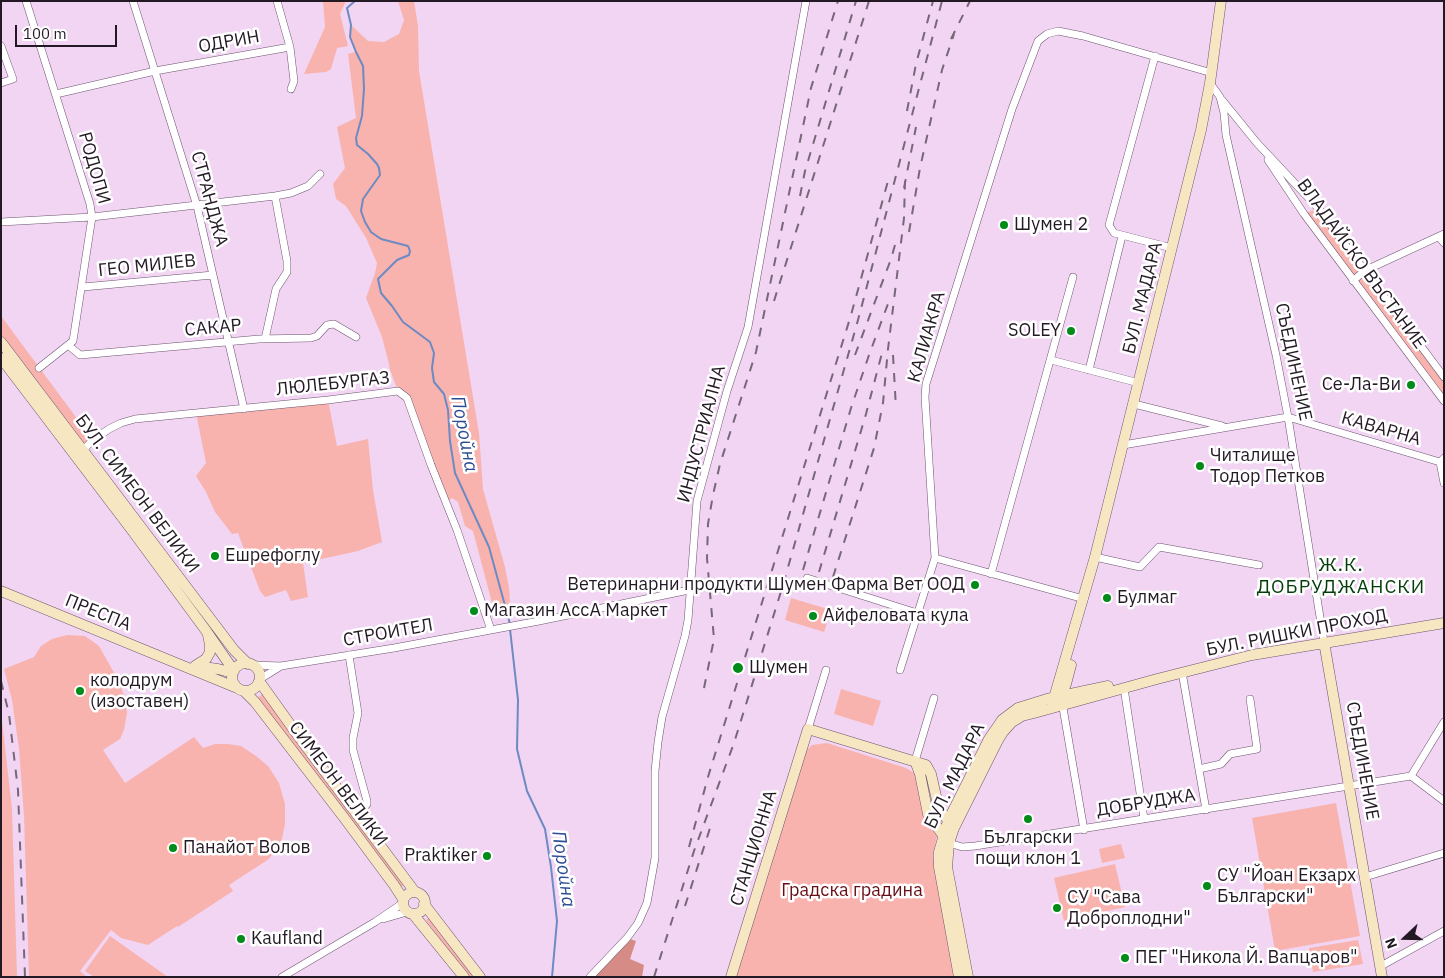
<!DOCTYPE html>
<meta charset="utf-8">
<style>
body{margin:0}
#map{position:relative;width:1445px;height:978px;overflow:hidden;background:#f1d5f3;font-family:"IBM Plex Sans",sans-serif}
canvas{display:block}
.frame{position:absolute;inset:0;border:2px solid #231924;pointer-events:none}
.north{position:absolute;left:1380px;top:913px;width:50px;height:50px;-webkit-text-stroke:4px #fff;paint-order:stroke;rotate:249deg;font-size:14px;font-weight:700;line-height:20px;text-align:center;color:#231924}
.north::after{content:'';display:block;margin:auto;width:18px;height:22px;background:#231924;clip-path:polygon(50% 0,100% 100%,50% 72%,0 100%)}
.scale{position:absolute;left:15px;top:25px;width:102px;height:22px;box-sizing:border-box;border:2px solid #231924;border-top:0;padding-left:6px;font-size:15px;line-height:18px;white-space:nowrap;color:#231924;-webkit-text-stroke:4px #fff;paint-order:stroke}
</style>
<div id="map">
<canvas width="1445" height="978"></canvas>
<div class="frame"></div>
<div class="north">N</div>
<div class="scale">100 m</div>
</div>
<script>
const ctx = document.querySelector('canvas').getContext('2d');
ctx.lineJoin = 'round';
function fill(path, color) { ctx.fillStyle = color; ctx.fill(path, 'evenodd'); }
const toPath = rows => new Path2D(rows.map(r => 'M' + r).join(''));
function trace(path, color, width, dash) { ctx.strokeStyle = color; ctx.lineWidth = width; ctx.lineCap = dash ? 'butt' : 'round'; ctx.setLineDash(dash || []); ctx.stroke(path); }
function drawText(font, color, halo, rows, align = 'center') {
  ctx.font = font + ' "IBM Plex Sans",sans-serif'; ctx.lineWidth = 5; ctx.setLineDash([]); ctx.textBaseline = 'middle'; ctx.strokeStyle = halo; ctx.fillStyle = color; for (const [text, x, y, turn = 0] of rows) {
    ctx.save(); ctx.translate(x, y); ctx.rotate((+turn || 0) * Math.PI / 180); ctx.textAlign = isNaN(turn) ? turn : align; if (halo) ctx.strokeText(text, 0, 0); ctx.fillText(text, 0, 0); ctx.restore();
  }
}
fill(toPath([
 [323,1,346,1,340,14,348,46,337,48,331,69,326,72,304,74,325,27],
 [398,1,414,1,418,26,419,71,479,433,483,489,505,567,509,588,510,602,503,610,496,608,492,603,473,531,465,526,458,502,452,498,446,503,407,398,398,391,390,370,389,364,382,337,366,298,375,273,377,263,366,238,346,206,336,199,333,184,345,168,337,127,356,118,348,54,355,52,350,37,351,25,368,41,384,42,399,34,404,20],
 [1318,208,1444,377,1444,401,1304,214],
 [1,316,93,440,83,450,1,342],
 [328,400,337,446,368,439,373,490,382,542,358,551,303,563,308,597,291,601,286,590,265,597,260,591,238,533,232,534,215,512,206,492,196,476,206,463,196,413],
 [791,598,831,610,824,632,785,620],
 [67,635,85,636,99,646,117,678,124,695,127,713,124,730,120,739,103,750,125,783,194,737,203,748,215,744,228,744,241,746,256,756,268,766,279,783,285,804,285,824,282,839,269,859,229,885,233,891,178,927,177,926,148,945,121,938,111,930,80,971,87,977,29,977,24,816,19,749,12,700,4,669,34,657,41,646,52,639],
 [841,689,881,701,873,726,834,714],
 [262,694,405,884,400,888,258,698],
 [1,711,12,809,17,977,1,977],
 [827,743,906,768,916,774,926,822,937,836,933,856,956,977,735,977,807,750,812,745],
 [1336,803,1360,936,1275,951,1252,818],
 [1121,844,1125,858,1102,863,1099,849],
 [1115,864,1125,907,1064,921,1054,878],
 [430,917,475,977,467,977,426,920],
 [110,936,168,977,94,977,85,971],
 [1358,940,1363,964,1313,972,1309,948]
]), '#f9b3ae');
fill(toPath([
 [627,938,636,941,630,959,644,965,642,977,590,977]
]), '#d68b86');
trace(toPath([
 [355,1,347,8,351,25,350,37,356,52,363,66,364,89,362,116,356,138,357,145,368,154,377,164,379,168,380,175,363,199,361,211,365,222,371,232,381,239,408,246,410,251,409,255,397,260,378,279,381,293,392,306,403,322,430,342,434,353,432,368,434,382,444,394,448,410,450,441,455,473,489,547,510,624],
 [510,629,518,700,517,749,527,791,545,829,551,867,557,921,552,977]
]), '#6d8ac3', 2);
const street = toPath([
 [26,1,90,204,92,217,73,341,39,368],
 [133,1,197,206,244,409],
 [277,1,290,47,294,81,291,89],
 [1,46,13,79,1,83],
 [1155,56,1109,225,1114,233,1172,248],
 [1210,83,1220,97,1224,113,1226,135,1276,355,1288,417,1324,642],
 [56,94,155,71,290,47],
 [1222,100,1257,143,1318,208,1444,377],
 [1268,160,1304,214,1444,401],
 [1,222,92,217,275,196,291,193,308,186,320,174],
 [1439,237,1444,243],
 [1353,281,1364,271,1444,234],
 [83,287,213,275],
 [265,339,276,289,287,272,287,261,275,196],
 [68,345,80,355,259,339,311,338,317,336,327,325,334,324,356,337],
 [1051,360,1139,383],
 [1089,370,1122,236],
 [1134,404,1222,426],
 [1123,445,1288,417,1440,462],
 [83,450,93,440,109,429,121,423,135,419,328,400,398,391,407,398,431,465,457,530,491,630],
 [1444,458,1440,462,1444,483],
 [1095,557,1140,567,1159,547,1259,565],
 [935,558,1084,599],
 [991,574,1073,277],
 [807,578,917,613],
 [349,655,358,713,353,738,353,750,367,801,367,804,358,816],
 [253,665,281,666,394,648,539,621,689,590],
 [900,670,935,558,925,397,926,384,1012,109,1038,41,1047,34,1058,31,1083,36,1212,73],
 [1182,672,1206,810],
 [260,679,281,666],
 [1124,688,1144,819],
 [1062,702,1084,830],
 [808,729,826,670],
 [915,761,934,698],
 [1199,769,1221,764,1230,754,1257,749,1250,699],
 [1411,776,1444,722],
 [949,843,962,847,975,846,1411,776,1444,801],
 [1365,877,1444,853],
 [383,919,407,912],
 [1381,966,1444,931],
 [282,977,375,922,403,903],
 [590,977,627,938,638,923,647,903,655,858,655,771,658,742,662,717,685,636,688,620,697,501,727,391,748,327,806,1]
]);
const secondary = toPath([
 [1,342,234,650,248,664],
 [1,358,131,529,207,632,234,671],
 [1,591,237,688],
 [1324,642,1382,977],
 '232 677a14 14 0 1 1 28 0a14 14 0 1 1-28 0Z',
 [195,666,218,669,233,673],
 [195,666,206,659,210,652,210,645,208,635],
 [259,681,302,741,415,892],
 [244,691,255,702,345,819,394,885,403,899],
 [1054,698,1095,557,1201,130,1210,83,1221,1],
 [1060,699,1066,684,1071,665],
 [915,761,920,774,928,814,945,838],
 '403 903a11 11 0 1 1 22 0a11 11 0 1 1-22 0Z',
 [424,904,480,977],
 [413,914,464,977],
 [731,977,808,729,926,765,931,774,939,809,954,828],
 [959,977,939,867,939,852,948,821,989,739,1002,720,1018,708,1047,699,1108,686],
 [968,977,947,867,949,843,954,828,997,742,1003,732,1012,722,1022,716,1034,713,1157,679,1252,655,1444,623]
]);
trace(street, '#6c546e', 8);
trace(secondary, '#6c546e', 11);
trace(street, '#fff', 7);
trace(secondary, '#f6e6c2', 10);
trace(toPath([
 [951,39,970,1],
 [907,111,916,64,933,1],
 [904,188,916,127],
 [800,196,805,171,856,1],
 [909,232,920,168,942,70,954,34],
 [774,301,869,1],
 [855,355,891,259,895,245],
 [893,355,896,408],
 [803,570,851,408,869,355,889,301],
 [819,572,866,414,882,353],
 [833,577,874,448,883,403,888,349,904,218,905,181],
 [1,681,9,714,18,790,25,977],
 [704,688,714,639,707,558,708,524,713,495,720,464,756,352,811,88,838,1],
 [689,847,708,777,851,315,888,181],
 [685,906,711,825],
 [654,977,694,851,734,743,783,585,858,320,942,1]
]), '#786679', 2, [9, 9]);
for (const [x, y, r, color] of [
 [1004,225,5,"#018b18"],
 [1071,331,5,"#018b18"],
 [1411,385,5,"#018b18"],
 [1200,466,5,"#018b18"],
 [215,556,5,"#018b18"],
 [975,585,5,"#018b18"],
 [1107,598,5,"#018b18"],
 [474,611,5,"#018b18"],
 [813,616,5,"#018b18"],
 [738,668,6,"#018b18"],
 [80,691,5,"#018b18"],
 [1028,819,5,"#018b18"],
 [173,848,5,"#018b18"],
 [487,856,5,"#018b18"],
 [1207,886,5,"#018b18"],
 [1057,908,5,"#018b18"],
 [241,939,5,"#018b18"],
 [1125,958,5,"#018b18"]
]) { const dot = new Path2D(); dot.arc(x, y, r, 0, 2 * Math.PI); ctx.fillStyle = color; ctx.fill(dot); trace(dot, '#fff', 2); }
drawText('18px', '#231924', '#fff', [
 ["ОДРИН",229,42,-10],
 ["РОДОПИ",94,168,74],
 ["СТРАНДЖА",209,199,75],
 ["ВЛАДАЙСКО ВЪСТАНИЕ",1361,264,54],
 ["ГЕО МИЛЕВ",147,266,-6],
 ["БУЛ. МАДАРА",1143,298,-76],
 ["САКАР",213,328,-5],
 ["КАЛИАКРА",927,337,-74],
 ["СЪЕДИНЕНИЕ",1293,362,78],
 ["ЛЮЛЕБУРГАЗ",333,384,-6],
 ["КАВАРНА",1381,429,16],
 ["ИНДУСТРИАЛНА",702,434,-75],
 ["БУЛ. СИМЕОН ВЕЛИКИ",137,494,53],
 ["ПРЕСПА",98,613,22],
 ["СТРОИТЕЛ",388,633,-10],
 ["БУЛ. РИШКИ ПРОХОД",1297,633,-11],
 ["СЪЕДИНЕНИЕ",1362,761,80],
 ["БУЛ. МАДАРА",955,776,-64],
 ["СИМЕОН ВЕЛИКИ",338,784,53],
 ["ДОБРУДЖА",1146,803,-9],
 ["СТАНЦИОННА",754,848,-73]
]);
drawText('18px', '#231924', '#fff', [
 ["Шумен 2",1014,225],
 ["SOLEY",1061,331,"right"],
 ["Се-Ла-Ви",1401,385,"right"],
 ["Читалище",1210,456],
 ["Тодор Петков",1210,477],
 ["Ешрефоглу",225,556],
 ["Ветеринарни продукти Шумен Фарма Вет ООД",965,585,"right"],
 ["Булмаг",1117,598],
 ["Магазин АссА Маркет",484,611],
 ["Айфеловата кула",823,616],
 ["Шумен",749,668],
 ["колодрум",90,681],
 ["(изоставен)",90,702],
 ["Български",1028,838,"center"],
 ["пощи клон 1",1028,859,"center"],
 ["Панайот Волов",183,848],
 ["Praktiker",477,856,"right"],
 ["СУ \"Йоан Екзарх",1217,876],
 ["Български\"",1217,897],
 ["СУ \"Сава",1067,898],
 ["Доброплодни\"",1067,919],
 ["Kaufland",251,939],
 ["ПЕГ \"Никола Й. Вапцаров\"",1135,958]
], 'left');
drawText('18px', '#680d14', '#fff', [
 ["Градска градина",852,891]
]);
drawText('italic 19px', '#2d4d94', '#fff', [
 ["Поройна",464,434,79],
 ["Поройна",563,869,82]
]);
ctx.letterSpacing = '1px';
drawText('19px', '#033e08', '#fff', [
 ["Ж.К.",1341,566],
 ["ДОБРУДЖАНСКИ",1341,588]
]);
ctx.letterSpacing = '0px';
</script>
